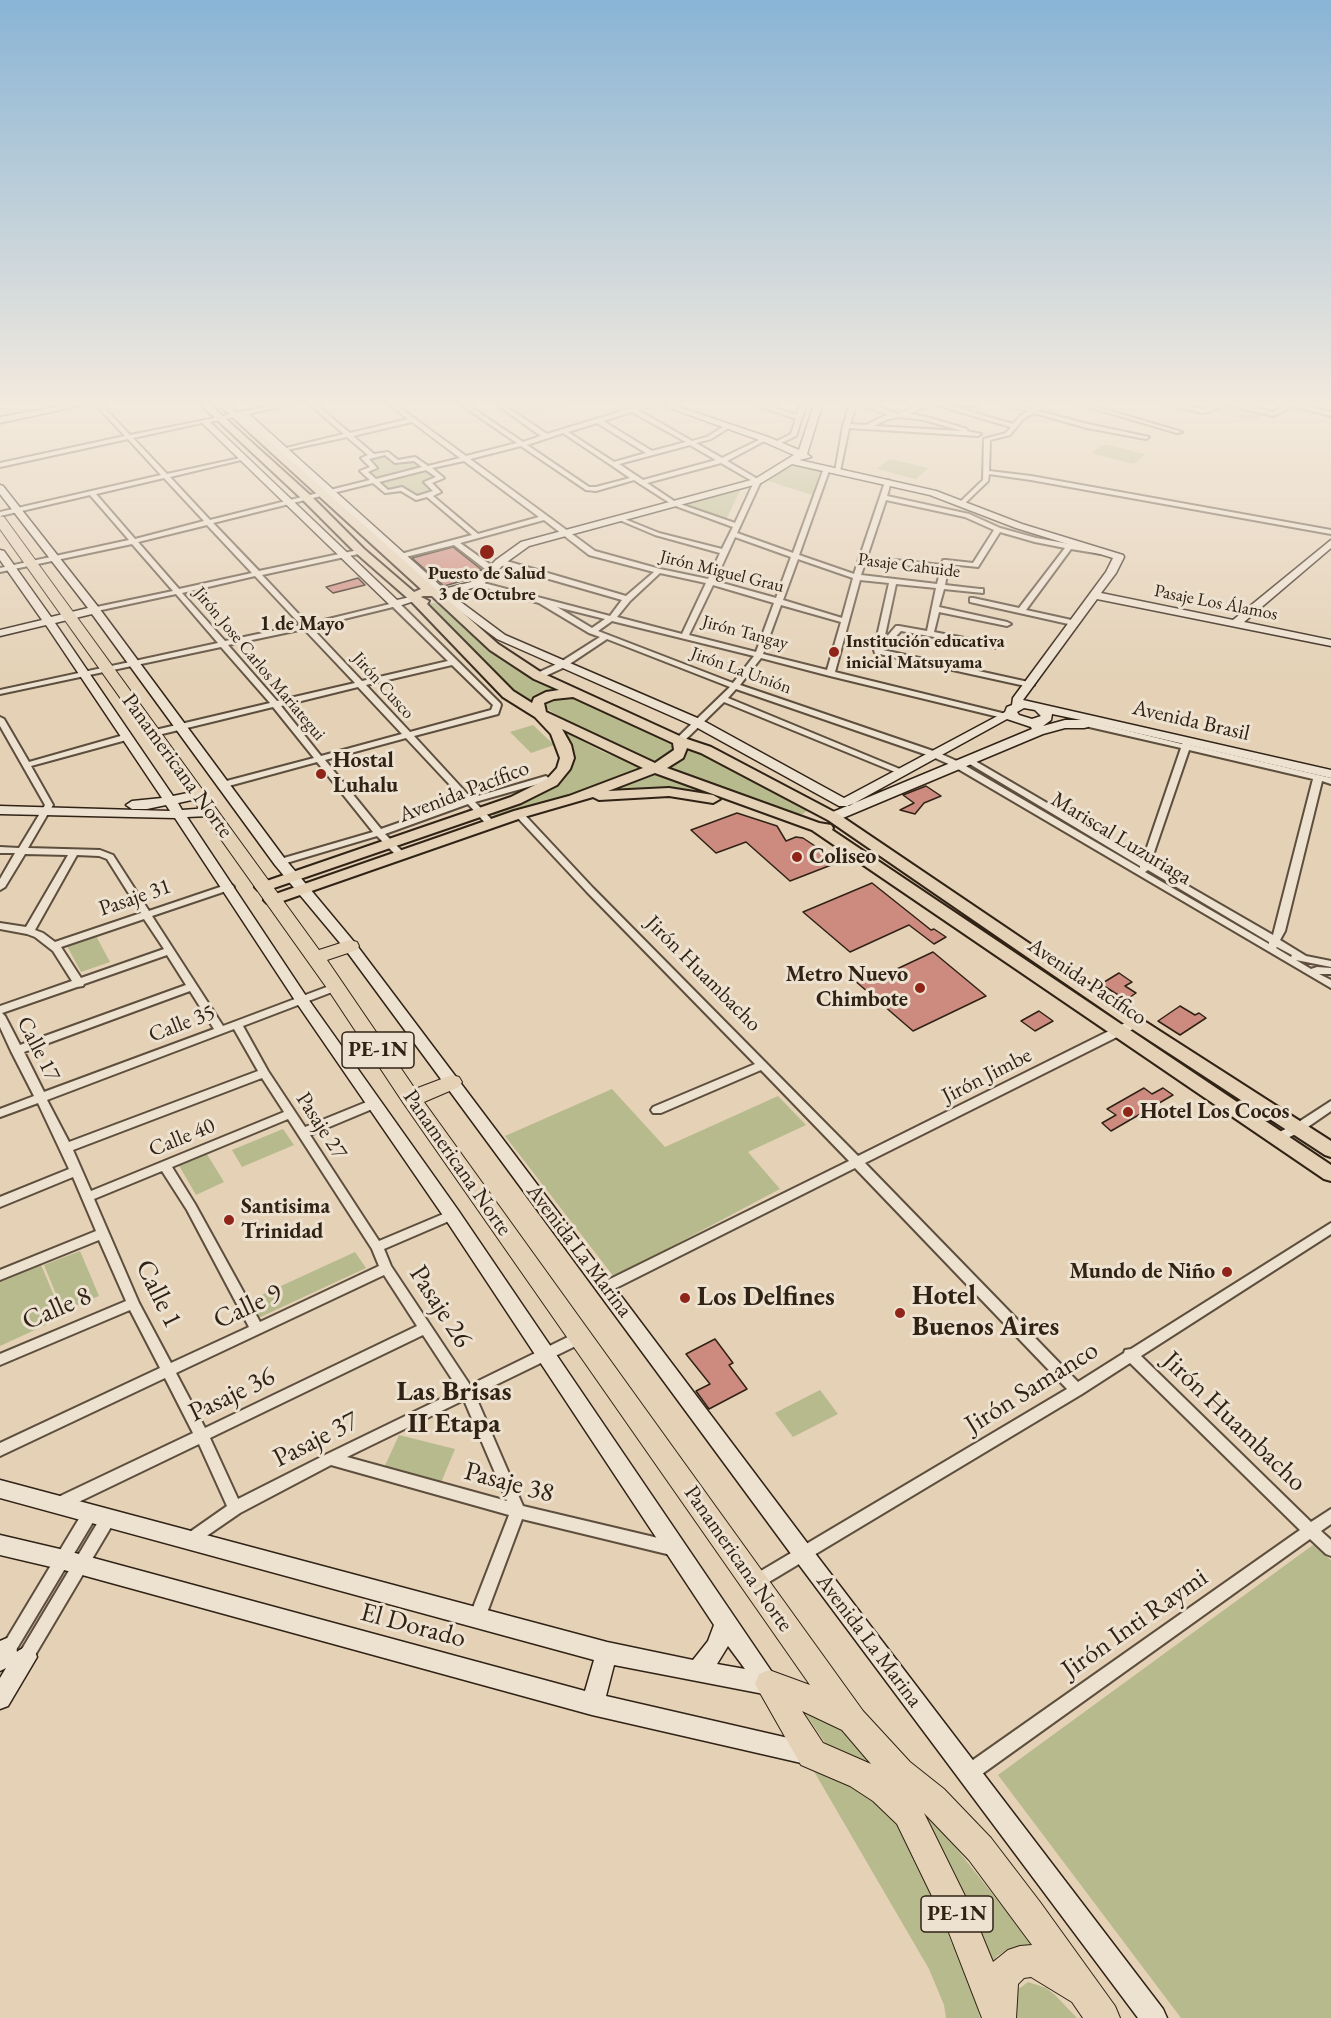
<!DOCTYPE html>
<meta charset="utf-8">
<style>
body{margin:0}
canvas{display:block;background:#e4d1b6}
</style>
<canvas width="1331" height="2018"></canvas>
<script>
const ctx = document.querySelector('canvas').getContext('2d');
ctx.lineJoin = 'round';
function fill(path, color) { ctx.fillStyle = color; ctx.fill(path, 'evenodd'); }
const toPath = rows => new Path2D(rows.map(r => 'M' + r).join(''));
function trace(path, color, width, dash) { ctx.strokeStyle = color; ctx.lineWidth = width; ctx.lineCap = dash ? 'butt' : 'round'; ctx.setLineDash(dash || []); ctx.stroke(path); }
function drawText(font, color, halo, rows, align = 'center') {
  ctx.font = font + ' "EB Garamond",serif'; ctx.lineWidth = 6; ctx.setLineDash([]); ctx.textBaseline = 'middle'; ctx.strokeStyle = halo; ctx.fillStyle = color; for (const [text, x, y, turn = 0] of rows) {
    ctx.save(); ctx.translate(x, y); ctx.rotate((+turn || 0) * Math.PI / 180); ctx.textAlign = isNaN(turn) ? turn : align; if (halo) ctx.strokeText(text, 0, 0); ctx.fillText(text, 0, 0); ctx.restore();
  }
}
fill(toPath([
 [500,402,579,402,527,417],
 [1225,404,1264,415,1251,422,1213,412],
 [1104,444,1145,454,1134,464,1091,453],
 [384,454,396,463,413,459,438,478,423,482,435,491,416,496,403,487,388,490,365,471,377,468,366,458],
 [890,459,928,468,916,479,877,469],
 [791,464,821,470,812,495,765,480],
 [741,488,726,520,680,504],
 [430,603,436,603,505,662,559,690,541,693,536,696,532,703,514,692,429,604],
 [570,696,671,742,673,749,662,760,651,762,598,740,544,707,546,701,550,698],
 [533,725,554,745,531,753,510,732],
 [558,728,603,752,647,769,508,817,494,817,493,815,497,810,564,775],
 [687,744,809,809,803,814,795,814,667,766,684,756,688,748],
 [654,772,722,797,683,791,592,794],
 [95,934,110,962,81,972,66,944],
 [612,1089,665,1147,778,1096,806,1125,748,1152,780,1189,614,1277,505,1136],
 [283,1129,294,1145,242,1167,232,1150],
 [205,1151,224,1182,196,1195,177,1162],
 [80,1251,99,1296,63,1311,44,1265],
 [355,1252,366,1268,254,1320,244,1303],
 [39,1260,63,1317,0,1346,0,1276],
 [820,1390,838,1414,793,1437,775,1413],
 [399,1435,455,1449,440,1485,383,1470],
 [1313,1545,1331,1560,1331,2018,1181,2018,998,1775],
 [801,1707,850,1728,885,1777,828,1747],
 [812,1768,872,1791,902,1828,940,1911,952,1944,959,1943,980,2018,946,2018,944,2005,929,1969],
 [914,1795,1029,1940,1030,1946,1005,1951,997,1956,989,1968],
 [1028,1982,1046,1988,1055,1995,1077,2018,1017,2018,1014,2009,1017,1990]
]), '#b7ba8c');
const building = toPath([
 [453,547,482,570,474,572,478,575,476,577,444,586,412,558,453,547],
 [358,578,365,585,333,593,326,587,358,578],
 [926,786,941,796,924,803,915,814,900,810,914,803,903,795,926,786],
 [737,813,777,826,786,841,796,837,803,838,839,862,790,881,746,842,716,853,691,830,737,813],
 [872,883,931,930,934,929,946,937,934,944,909,925,850,952,803,912,872,883],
 [933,952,986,996,913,1031,854,980,876,971,882,976,933,952],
 [1119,973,1132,982,1125,986,1136,993,1126,1000,1101,984,1119,973],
 [1180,1006,1195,1015,1199,1013,1206,1018,1180,1035,1158,1021,1180,1006],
 [1039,1011,1053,1021,1035,1031,1021,1021,1039,1011],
 [1144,1088,1152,1094,1163,1088,1173,1095,1111,1131,1102,1123,1116,1115,1107,1109,1144,1088],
 [715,1339,733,1363,729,1365,747,1389,709,1409,696,1391,710,1384,686,1354,715,1339]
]);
fill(building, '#cd8b80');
trace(building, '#302215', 1.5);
const street = toPath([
 [93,402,99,402,130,435,206,420,206,422,133,438,167,474,245,457,245,459,170,477,210,520,370,480,360,471,370,467,361,458,368,455,347,437,282,451,282,449,344,434,307,402,313,402,350,433,408,419,386,402,392,402,466,456,517,443,457,402,463,402,523,442,541,436,493,402,499,402,547,434,632,408,617,402,625,402,638,406,653,402,661,402,660,403,638,410,692,441,707,437,726,425,730,425,730,427,711,439,696,443,722,458,763,438,768,439,727,461,761,481,737,533,793,553,824,468,829,467,830,468,799,555,854,574,885,482,888,480,891,482,887,496,969,514,1000,528,1036,538,1104,550,1105,552,1101,554,1071,549,1026,610,1076,621,1077,623,1073,625,970,602,970,598,973,598,1019,608,1065,548,1035,542,1000,532,978,567,949,564,945,585,980,589,983,589,983,593,944,589,939,607,1007,622,1011,624,1007,626,939,612,934,632,995,644,995,648,901,631,883,650,1033,683,1034,685,1030,687,875,653,874,650,889,583,860,580,835,672,1006,714,1006,718,1003,718,830,676,761,658,740,685,939,753,959,762,1140,868,1140,866,963,760,967,757,970,758,1143,859,1181,748,1085,726,1085,722,1088,721,1182,744,1184,740,1187,739,1191,742,1190,745,1331,778,1331,784,1322,781,1285,931,1280,940,1306,956,1331,961,1331,967,1296,960,1311,969,1317,967,1331,968,1331,974,1319,974,1331,980,1331,988,953,766,933,757,736,689,728,698,907,772,903,775,900,774,724,702,682,743,676,743,676,739,730,687,607,639,565,667,541,678,535,678,535,674,559,663,600,637,589,633,539,603,476,585,476,581,610,616,622,600,497,564,497,560,503,560,626,596,654,572,589,555,544,520,460,543,495,568,495,572,489,572,454,545,393,560,393,556,472,535,427,497,416,500,401,491,385,493,373,483,213,523,259,571,363,549,363,553,262,575,308,624,398,602,500,703,501,705,498,714,414,736,471,798,546,776,550,779,549,781,475,802,494,822,496,824,494,826,488,826,468,804,385,834,406,855,404,857,398,857,377,836,283,864,277,864,275,862,277,860,373,832,317,762,225,787,219,787,219,783,314,758,273,707,154,736,151,735,151,731,270,703,221,647,0,694,0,690,218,643,176,594,92,612,92,608,173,591,132,544,0,572,0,568,129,540,90,495,0,516,0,512,161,475,128,439,0,467,0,463,125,436,93,402],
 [632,412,686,442,652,451,603,421,632,412],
 [412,422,460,458,428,466,415,457,398,460,388,452,374,454,353,436,412,422],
 [597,423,646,453,614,462,568,432,597,423],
 [563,433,611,465,630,478,596,487,589,487,527,445,563,433],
 [690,445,716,460,643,480,619,464,690,445],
 [521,446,586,490,596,491,634,480,673,505,733,527,722,549,659,533,622,518,617,519,655,535,720,553,708,579,660,569,595,551,470,459,521,446],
 [385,455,395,463,414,461,422,467,376,479,368,472,377,468,369,459,385,455],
 [464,461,539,517,478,534,433,496,441,492,432,483,444,478,432,468,464,461],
 [721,463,754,482,735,523,677,503,647,483,721,463],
 [426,470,436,477,424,482,433,491,417,496,402,487,388,490,379,482,426,470],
 [164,478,204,521,135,539,96,494,164,478],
 [886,500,965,517,994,530,973,563,946,560,943,560,942,565,895,560,891,562,895,564,941,569,937,584,861,575,886,500],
 [207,525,252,573,179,589,138,542,207,525],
 [735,537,791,557,776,598,715,581,735,537],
 [798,559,853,578,842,618,783,600,798,559],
 [660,573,706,583,682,634,617,617,630,601,660,573],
 [255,576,301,625,225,641,182,593,255,576],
 [896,584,936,588,927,631,899,626,896,626,884,640,896,584],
 [713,585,774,603,756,652,689,635,713,585],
 [781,605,841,622,827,670,763,654,781,605],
 [393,607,448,661,362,681,311,627,393,607],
 [557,607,605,619,592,628,557,607],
 [612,621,754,656,733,683,598,631,612,621],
 [304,629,355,683,277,701,228,645,304,629],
 [452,665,493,705,491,710,410,732,366,685,452,665],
 [358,687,402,734,321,756,281,706,358,687],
 [406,738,464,800,381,829,325,760,406,738],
 [1189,750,1313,779,1273,935,1150,864,1189,750],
 [1148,870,1269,942,1269,944,1145,872,1148,870],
 [1277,947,1292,955,1291,957,1276,948,1277,947],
 [748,402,756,402,797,415,801,402,807,402,796,436,779,444,775,444,775,442,791,434,796,419,748,402],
 [854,402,864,402,898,414,927,402,938,402,1013,424,1019,417,1028,411,998,403,997,402,1005,402,1032,409,1044,402,1051,402,1038,411,1088,424,1149,437,1146,439,1087,428,1034,413,1023,419,1010,435,990,440,989,471,1031,476,1331,530,1331,534,1031,480,989,474,988,481,963,505,959,505,959,503,983,480,984,439,1006,433,1011,427,932,404,909,414,927,417,967,429,967,431,981,434,978,436,849,428,840,471,835,472,843,426,849,408,854,402],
 [859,404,889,415,884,416,866,425,850,424,855,408,859,404],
 [900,417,924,420,962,431,874,426,888,419,900,417],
 [949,402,975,402,978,404,975,406,951,405,949,404,949,402],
 [1072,402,1080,402,1182,432,1177,433,1072,402],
 [1158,402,1167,402,1202,409,1207,408,1219,402,1231,402,1273,412,1286,404,1282,402,1296,402,1295,403,1331,412,1331,416,1292,406,1274,416,1224,404,1211,411,1202,413,1158,402],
 [0,717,4,719,29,762,124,735,130,735,130,739,31,766,53,805,28,848,100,850,113,855,149,911,226,885,232,885,234,887,232,889,152,916,223,1026,332,985,340,985,341,987,340,989,243,1026,268,1071,305,1127,369,1101,377,1101,379,1104,377,1107,310,1135,379,1241,448,1212,452,1210,456,1212,458,1215,456,1218,384,1249,391,1266,470,1385,576,1333,581,1332,586,1333,587,1337,586,1341,475,1395,523,1506,675,1542,680,1544,682,1549,680,1554,675,1556,522,1519,485,1618,482,1623,477,1625,472,1623,469,1618,509,1515,331,1465,240,1513,192,1546,187,1544,185,1539,187,1534,227,1506,199,1444,64,1509,59,1510,54,1509,52,1504,54,1499,193,1433,165,1378,0,1456,0,1443,160,1368,130,1310,0,1365,0,1354,126,1301,99,1240,0,1280,0,1270,96,1231,73,1177,0,1207,0,1197,69,1169,38,1103,0,1117,0,1109,34,1096,11,1051,0,1027,0,1006,72,981,53,951,35,937,27,934,0,929,0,923,26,927,68,855,25,854,5,887,0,890,0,879,15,853,0,853,0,847,19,848,45,805,0,726,0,717],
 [77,855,99,856,107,859,141,913,55,942,43,933,35,930,77,855],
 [144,919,164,949,81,978,61,947,144,919],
 [167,955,186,985,20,1045,5,1016,2,1013,77,987,83,986,84,984,167,955],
 [190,991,214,1029,44,1092,24,1052,190,991],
 [234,1029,258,1071,69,1142,47,1100,234,1029],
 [262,1078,284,1112,91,1191,73,1150,262,1078],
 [288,1119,372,1249,379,1266,260,1322,195,1204,172,1167,288,1119],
 [162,1171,187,1210,249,1327,171,1363,139,1303,94,1199,162,1171],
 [384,1275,417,1326,205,1428,176,1373,384,1275],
 [423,1335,459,1390,325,1455,238,1499,210,1438,423,1335],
 [464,1400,507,1501,347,1457,464,1400],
 [519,811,522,812,593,888,858,1156,1131,1020,1139,1020,1140,1023,1139,1026,865,1163,1078,1382,1124,1353,1125,1350,1131,1349,1331,1223,1331,1234,1141,1356,1311,1522,1331,1509,1331,1524,1321,1531,1331,1540,1331,1556,1326,1554,1310,1539,975,1779,969,1781,963,1779,961,1773,963,1767,1300,1530,1130,1363,1082,1394,759,1588,754,1590,749,1588,747,1583,749,1578,1067,1389,855,1168,610,1291,606,1292,602,1291,600,1287,602,1283,849,1161,761,1070,661,1113,653,1113,651,1110,653,1107,755,1064,587,892,516,816,514,814,519,811],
 [1331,1101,1331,1111,1302,1131,1281,1141,1273,1141,1271,1138,1273,1135,1294,1125,1331,1101],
 [91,1506,96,1507,98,1512,96,1517,13,1655,8,1657,3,1655,0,1650,3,1645,86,1507,91,1506],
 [109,1510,114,1512,116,1517,114,1522,31,1662,26,1665,18,1661,15,1656,18,1651,22,1649,104,1512,109,1510]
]);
const secondary = toPath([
 [83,402,98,402,0,423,0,417,83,402],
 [285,402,299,402,249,414,444,589,475,581,496,560,521,542,755,479,794,455,762,441,653,402,664,402,768,437,799,450,815,402,823,402,807,454,811,457,799,460,936,491,1022,524,1123,555,1124,557,1116,573,1101,593,1233,620,1331,540,1331,548,1244,622,1331,640,1331,646,1097,599,1023,700,1331,770,1331,778,1089,722,1088,727,1084,728,1065,728,1043,734,838,820,828,820,827,817,828,814,1032,729,1031,727,1007,719,849,806,839,806,694,726,497,639,440,596,432,596,431,594,434,591,240,416,210,422,397,600,415,596,420,599,399,606,391,606,200,421,285,402],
 [792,464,930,495,1016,528,1113,558,1106,572,1013,698,1012,705,1007,707,1005,712,844,798,702,720,505,635,450,594,483,585,504,564,529,546,761,483,792,464],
 [1024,708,1035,710,1041,716,1032,719,1019,715,1017,712,1024,708],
 [1052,714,1081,720,1065,720,1043,726,1051,720,1052,714],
 [0,485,3,486,99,608,285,859,355,943,811,1548,1163,2009,1167,2018,1138,2018,797,1562,345,949,275,865,92,614,55,623,173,796,197,791,203,795,201,798,178,803,182,810,209,808,215,812,209,816,187,817,306,996,458,1210,780,1684,777,1692,769,1695,614,1665,606,1696,810,1743,818,1746,821,1754,818,1762,810,1765,592,1715,64,1570,0,1555,0,1535,64,1550,585,1691,594,1660,0,1498,0,1480,607,1642,693,1660,708,1641,714,1625,446,1220,296,1002,175,818,0,814,0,806,170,811,166,805,147,809,132,809,126,805,132,801,162,798,46,625,0,636,0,630,42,620,0,560,0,550,4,551,51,617,88,608,0,494,0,485],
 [728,1646,745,1669,717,1664,728,1646],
 [7,1638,15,1641,17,1652,26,1646,34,1649,37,1657,8,1706,0,1709,0,1678,6,1668,0,1671,0,1641,7,1638]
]);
const primary = toPath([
 [198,402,207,402,310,495,364,549,414,592,421,589,216,402,225,402,498,644,542,673,684,738,711,747,838,814,1141,1019,1331,1141,1331,1157,1325,1155,1129,1027,828,820,701,753,687,748,683,758,667,768,819,823,831,825,833,828,832,830,1331,1165,1331,1181,1324,1179,812,830,655,773,608,791,669,788,713,795,720,799,713,803,669,796,599,800,593,797,524,817,277,903,267,903,264,900,267,897,514,811,569,796,643,768,562,729,571,745,574,758,570,769,557,785,521,803,268,890,258,890,255,887,258,884,511,797,547,779,557,768,560,758,551,734,535,717,503,697,412,602,356,553,302,499,198,402],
 [423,596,432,596,490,650,534,679,559,690,546,692,534,698,532,703,513,691,427,604,429,601,421,597,423,596],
 [573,697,673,743,674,750,655,763,546,712,544,703,554,699,573,697]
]);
const highway = toPath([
 [0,516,4,517,319,950,350,940,357,942,359,946,357,950,327,960,415,1089,452,1075,459,1077,462,1082,459,1087,424,1102,863,1711,910,1762,944,1789,991,1838,1040,1902,1115,2006,1120,2018,1083,2018,1072,2002,1031,1977,1024,1978,1018,1984,1016,2018,982,2018,946,1925,897,1824,873,1801,850,1786,801,1765,755,1684,759,1674,769,1670,810,1685,404,1104,329,991,0,529,0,516],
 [802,1711,842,1730,871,1764,823,1743,802,1711],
 [924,1813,969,1860,1032,1945,1020,1946,1008,1950,993,1962,970,1906,924,1813]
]);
trace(street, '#5d4e3d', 4);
trace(secondary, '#302215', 3);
trace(primary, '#302215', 4);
trace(highway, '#302215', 2);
fill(street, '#ede1d0');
fill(secondary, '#ede1d0');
fill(primary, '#e4d1b6');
fill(highway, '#e4d1b6');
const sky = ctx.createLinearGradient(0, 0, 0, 684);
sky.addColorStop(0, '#89b4d5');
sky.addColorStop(0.59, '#f3eade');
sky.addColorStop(1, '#f3eade00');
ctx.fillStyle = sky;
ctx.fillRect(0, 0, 1331, 684);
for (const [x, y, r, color] of [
 [487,552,8,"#8f2418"],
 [834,652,6,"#8f2418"],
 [321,774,6,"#8f2418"],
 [797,857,6,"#8f2418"],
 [920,988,6,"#8f2418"],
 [1128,1112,6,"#8f2418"],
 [229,1220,6,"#8f2418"],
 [1227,1272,6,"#8f2418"],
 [685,1298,6,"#8f2418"],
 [900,1313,6,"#8f2418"]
]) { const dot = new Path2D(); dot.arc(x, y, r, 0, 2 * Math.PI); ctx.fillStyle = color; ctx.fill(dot); trace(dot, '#ede1d0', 2); }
drawText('18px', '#302215', '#ede1d0', [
 ["Pasaje Cahuide",909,566,7],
 ["Jirón Miguel Grau",722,572,14],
 ["Pasaje Los Álamos",1216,603,11],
 ["Jirón Tangay",745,633,15],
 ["Jirón Jose Carlos Mariategui",259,664,50],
 ["Jirón La Unión",741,671,20],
 ["Jirón Cusco",383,686,48]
]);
drawText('bold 18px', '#302215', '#ede1d0', [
 ["Puesto de Salud",487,574],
 ["3 de Octubre",487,595],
 ["Institución educativa",846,642,"left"],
 ["inicial Matsuyama",846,663,"left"]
]);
drawText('bold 20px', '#302215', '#ede1d0', [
 ["1 de Mayo",302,625]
]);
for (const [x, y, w] of [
 [378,1050,72],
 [957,1914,72]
]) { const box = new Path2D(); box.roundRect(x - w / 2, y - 18, w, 36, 4.5); ctx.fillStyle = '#ede1d0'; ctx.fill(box); trace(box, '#302215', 1.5); }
drawText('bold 21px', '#302215', null, [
 ["PE-1N",378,1050],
 ["PE-1N",957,1914]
]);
drawText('22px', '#302215', '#ede1d0', [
 ["Avenida Brasil",1191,721,13],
 ["Panamericana Norte",177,766,54],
 ["Avenida Pacífico",464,792,-21],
 ["Mariscal Luzuriaga",1121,839,31],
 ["Pasaje 31",135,898,-19],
 ["Jirón Huambacho",703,974,45],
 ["Avenida Pacífico",1087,982,34],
 ["Calle 35",182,1024,-21],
 ["Calle 17",38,1049,63],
 ["Jirón Jimbe",987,1076,-27],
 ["Pasaje 27",321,1126,57],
 ["Calle 40",182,1138,-22],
 ["Panamericana Norte",457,1163,55],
 ["Avenida La Marina",579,1251,53],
 ["Panamericana Norte",738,1559,55],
 ["Avenida La Marina",869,1641,53]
]);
drawText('bold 22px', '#302215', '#ede1d0', [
 ["Hostal",333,761],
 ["Luhalu",333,786],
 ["Coliseo",809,857],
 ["Metro Nuevo",908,975,"right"],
 ["Chimbote",908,1000,"right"],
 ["Hotel Los Cocos",1140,1112],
 ["Santisima",241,1207],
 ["Trinidad",241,1232],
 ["Mundo de Niño",1215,1272,"right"]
], 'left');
drawText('27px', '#302215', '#ede1d0', [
 ["Calle 1",158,1294,64],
 ["Calle 9",248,1307,-25],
 ["Pasaje 26",440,1307,57],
 ["Calle 8",57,1309,-23],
 ["Jirón Samanco",1032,1388,-32],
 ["Pasaje 36",232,1395,-26],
 ["Jirón Huambacho",1234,1422,44],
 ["Pasaje 37",316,1440,-27],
 ["Pasaje 38",509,1483,15],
 ["Jirón Inti Raymi",1135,1624,-35],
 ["El Dorado",413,1626,15]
]);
drawText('bold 27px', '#302215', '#ede1d0', [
 ["Hotel",912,1297],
 ["Buenos Aires",912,1328],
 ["Los Delfines",697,1298]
], 'left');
drawText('bold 28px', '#302215', '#ede1d0', [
 ["Las Brisas",454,1392],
 ["II Etapa",454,1424]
]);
</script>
